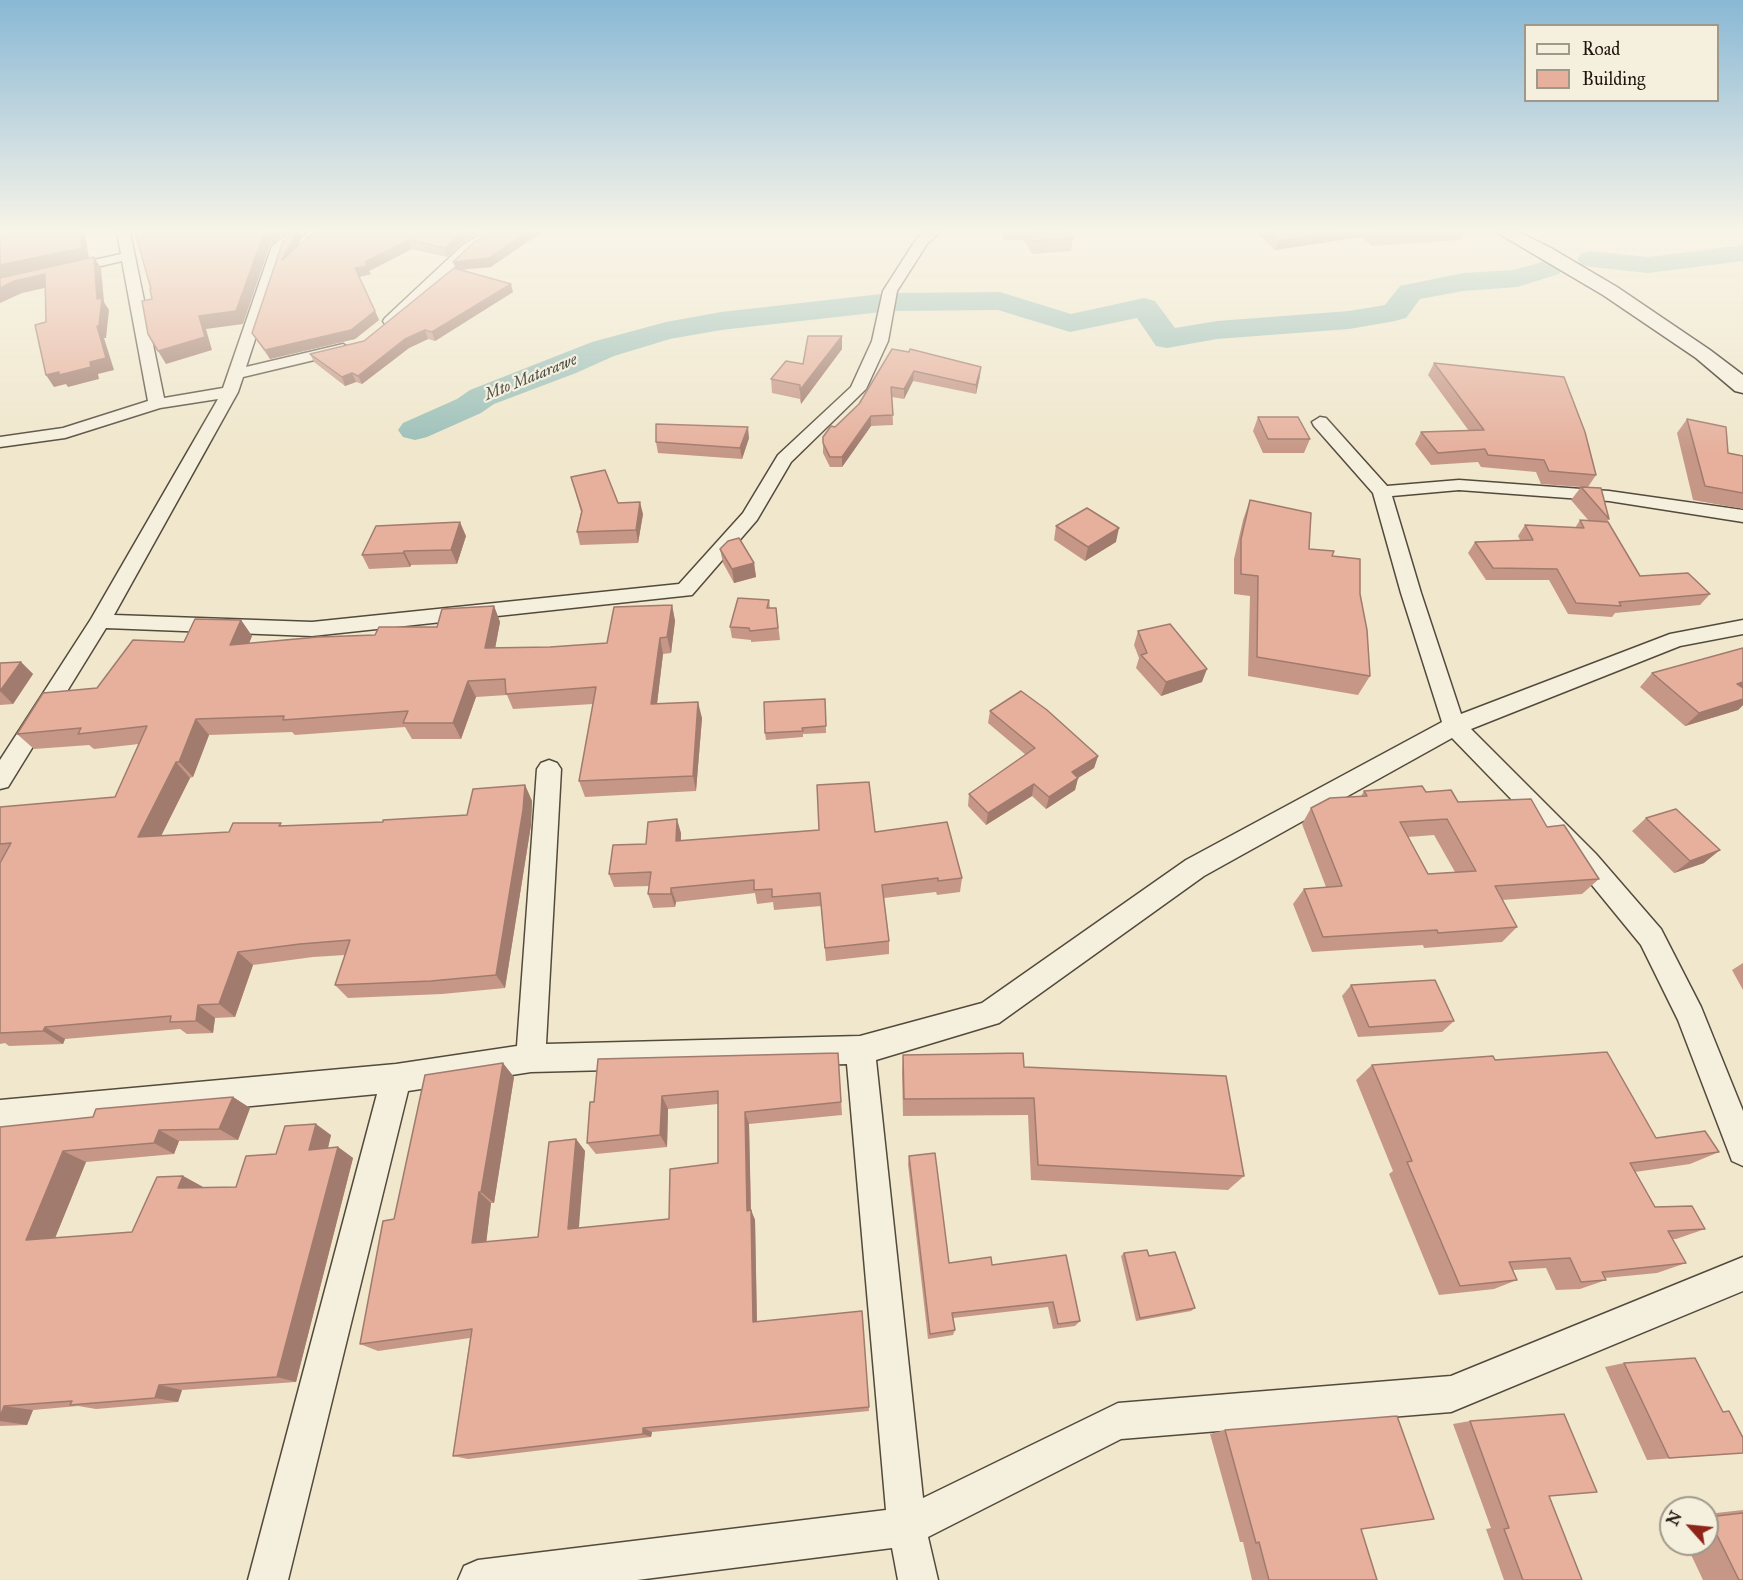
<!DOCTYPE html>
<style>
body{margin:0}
#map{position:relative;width:1743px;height:1580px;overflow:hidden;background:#f0e7cc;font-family:"IM FELL Great Primer",serif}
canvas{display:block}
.legend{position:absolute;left:1524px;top:24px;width:195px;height:78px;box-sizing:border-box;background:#f5efde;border:2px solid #a0988a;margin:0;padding:8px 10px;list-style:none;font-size:18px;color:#20150c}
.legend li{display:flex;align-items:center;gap:12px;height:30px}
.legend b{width:30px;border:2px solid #a0988a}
.north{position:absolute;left:1659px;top:1496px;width:60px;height:60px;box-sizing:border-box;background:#f5efde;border:2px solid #a0988a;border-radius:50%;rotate:297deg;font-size:16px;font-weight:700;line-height:24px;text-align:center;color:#20150c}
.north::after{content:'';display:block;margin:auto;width:21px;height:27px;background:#8f2418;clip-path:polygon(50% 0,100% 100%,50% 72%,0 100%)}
</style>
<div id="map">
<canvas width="1743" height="1580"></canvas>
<ul class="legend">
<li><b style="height:8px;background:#f5efde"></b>Road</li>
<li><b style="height:16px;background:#e6b09d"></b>Building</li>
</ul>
<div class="north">N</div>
</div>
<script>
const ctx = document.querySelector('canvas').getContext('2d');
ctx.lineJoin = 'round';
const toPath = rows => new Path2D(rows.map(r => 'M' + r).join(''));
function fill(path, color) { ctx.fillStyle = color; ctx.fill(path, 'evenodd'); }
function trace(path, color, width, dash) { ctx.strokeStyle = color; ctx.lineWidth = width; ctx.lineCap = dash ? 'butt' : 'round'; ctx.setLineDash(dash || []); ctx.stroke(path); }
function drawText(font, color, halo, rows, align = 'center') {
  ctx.font = font + ' "IM FELL Great Primer",serif'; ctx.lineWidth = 4.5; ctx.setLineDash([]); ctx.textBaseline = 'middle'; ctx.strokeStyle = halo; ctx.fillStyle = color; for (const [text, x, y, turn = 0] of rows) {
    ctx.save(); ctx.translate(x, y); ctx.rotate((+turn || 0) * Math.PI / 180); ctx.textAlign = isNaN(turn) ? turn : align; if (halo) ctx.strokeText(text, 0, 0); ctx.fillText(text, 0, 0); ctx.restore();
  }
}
fill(toPath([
 [1743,245,1743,261,1648,273,1591,267,1581,265,1577,259,1581,253,1591,251,1648,257,1743,245],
 [1549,260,1559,262,1563,268,1559,274,1517,287,1463,291,1420,299,1406,318,1395,321,1349,329,1217,339,1167,348,1156,346,1137,318,1070,332,998,310,890,311,721,330,670,339,614,356,576,373,494,404,481,413,427,437,415,440,403,437,398,430,403,423,457,399,470,390,592,342,666,322,721,312,890,293,1000,292,1071,314,1144,298,1155,301,1175,328,1217,321,1349,311,1385,305,1400,286,1463,273,1514,270,1549,260]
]), '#9abfb8');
const minor = toPath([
 [117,232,130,232,164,398,223,388,272,246,291,232,306,232,285,248,246,367,343,344,351,349,348,352,243,377,238,392,114,615,312,622,679,584,743,513,778,455,851,387,872,341,883,291,917,238,925,232,940,232,927,244,897,291,888,341,866,389,791,462,757,520,692,595,312,636,106,628,8,787,0,789,0,760,91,619,218,399,160,408,65,438,0,447,0,437,63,428,148,401,122,261,67,274,60,270,62,267,121,254,117,232],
 [485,232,500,232,473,251,395,324,385,324,383,321,385,318,463,245,485,232],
 [1320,417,1326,418,1387,486,1459,480,1609,491,1743,510,1743,522,1609,501,1459,490,1392,496,1421,593,1461,714,1670,634,1743,620,1743,634,1680,646,1471,729,1596,854,1661,929,1701,1007,1743,1111,1743,1166,1732,1161,1678,1020,1641,945,1578,868,1452,738,1204,876,999,1023,876,1060,923,1498,1118,1403,1451,1376,1743,1257,1743,1291,1451,1412,1121,1439,928,1537,938,1580,898,1580,892,1548,637,1580,458,1580,464,1566,478,1560,886,1510,847,1064,531,1072,408,1091,288,1580,248,1580,377,1094,0,1130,0,1100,396,1064,517,1046,537,769,541,763,549,760,557,763,561,769,546,1044,860,1036,982,1003,1186,860,1442,722,1401,593,1373,493,1314,426,1312,422,1320,417]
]);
const secondary = toPath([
 [1496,232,1519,232,1551,248,1617,287,1710,350,1743,375,1743,393,1735,391,1696,358,1603,295,1496,232]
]);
trace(minor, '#544a3c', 3);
trace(secondary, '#20150c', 3);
fill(minor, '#f5efde');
fill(secondary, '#f5efde');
fill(toPath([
 [295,232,299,232,302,238,297,247,314,232,480,232,462,243,447,257,412,249,369,271,371,274,359,277,379,320,355,339,270,359,257,341,252,333],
 [1002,232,1069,232,1073,238,1071,251,1032,254,1024,240,1004,240],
 [1256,232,1464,232,1461,240,1372,246,1361,237,1275,250],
 [453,262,491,267,460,270,513,292,435,341,428,339,409,348,362,384,356,382,345,386,314,362,310,354,364,341,456,269],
 [842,349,801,404,800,399,772,393,771,379,803,364],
 [909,352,980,376,976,394,913,381,904,399,892,397,893,425,871,426,842,467,830,467,823,453,823,437,835,427,859,404],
 [1434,363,1596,475,1588,487,1609,519,1607,522,1640,576,1710,594,1700,605,1615,613,1612,617,1568,614,1549,580,1486,580,1468,553,1475,542,1520,540,1518,536,1525,525,1575,528,1580,520,1589,521,1571,500,1581,487,1541,484,1536,472,1481,467,1478,462,1431,465,1415,444,1421,432,1469,431,1428,375],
 [1258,417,1310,439,1304,453,1263,453,1253,431],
 [1687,419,1728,453,1743,456,1743,509,1693,500,1677,433],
 [749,438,742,459,658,453,656,442],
 [571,477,618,503,643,514,638,543,580,545,577,532,581,512],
 [1250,500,1309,549,1332,556,1360,594,1370,676,1358,695,1248,676,1250,596,1234,594,1234,559,1243,520],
 [1056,526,1116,542,1085,561,1054,540],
 [466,536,457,564,411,565,410,567,369,569,362,555],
 [720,549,754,563,756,577,734,583,723,563],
 [769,600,770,608,776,608,780,640,751,642,751,640,732,638,730,627],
 [672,605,675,621,671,653,663,654,657,704,702,718,696,791,585,797,579,781,593,704,513,709,507,695,476,697,461,739,412,739,405,727,295,735,292,732,209,735,193,777,190,778,161,836,229,832,284,826,383,822,467,815,525,785,532,801,531,825,505,988,442,994,348,998,335,985,345,955,313,957,253,965,235,1017,215,1018,213,1033,187,1034,180,1029,65,1039,63,1044,9,1046,5,1043,0,1044,0,863,2,860,0,861,0,807,115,797,139,744,94,749,89,745,34,749,17,734,97,688,184,642,241,620,252,636,249,643,375,635,437,627,494,606,500,622,495,648,550,647,607,643],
 [1138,631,1202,682,1161,696,1136,668,1139,658,1134,645],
 [1743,648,1743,705,1738,710,1685,726,1640,687,1652,673],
 [21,662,33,674,13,704,0,705,0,663],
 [825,699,826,733,803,734,803,737,766,740,765,733],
 [990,711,1098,756,1094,768,1078,778,1075,790,1046,809,1032,796,986,825,968,806,969,794,1026,755,988,723],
 [1364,791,1426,792,1458,802,1547,827,1599,879,1582,894,1502,900,1517,927,1502,942,1424,948,1423,945,1312,952,1293,904,1304,889,1326,887,1302,824,1311,808,1361,796],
 [1434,835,1455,872,1428,874,1408,837],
 [1646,818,1704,863,1674,873,1632,831],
 [875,832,962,878,960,892,937,895,936,892,884,898,889,941,889,954,826,961,821,906,774,910,773,902,757,904,755,893,676,902,675,907,653,908,648,894,650,886,614,887,609,874,646,844,681,833,681,841],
 [1743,963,1743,990,1732,970],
 [1351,985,1454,1021,1442,1032,1358,1037,1342,996],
 [838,1053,842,1115,749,1124,751,1210,755,1220,757,1322,862,1311,869,1411,652,1432,651,1437,468,1459,453,1456,470,1338,378,1351,360,1344,394,1219,514,1077,494,1203,491,1203,486,1242,538,1237,576,1139,585,1151,578,1228,669,1219,718,1163,718,1104,668,1109,667,1147,596,1154,587,1143,590,1102],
 [903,1055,1024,1067,1244,1176,1228,1190,1031,1180,1028,1115,903,1116,902,1073],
 [1495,1060,1656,1138,1719,1152,1690,1164,1635,1172,1655,1207,1705,1229,1676,1239,1672,1239,1686,1263,1657,1273,1605,1278,1606,1280,1580,1289,1556,1290,1546,1268,1513,1270,1517,1280,1494,1289,1439,1295,1389,1174,1393,1171,1356,1080,1372,1065],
 [233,1097,250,1108,238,1140,179,1141,174,1154,86,1162,55,1238,132,1232,183,1176,203,1187,202,1188,236,1187,276,1154,331,1135,328,1148,338,1147,353,1158,296,1382,182,1390,178,1402,96,1409,78,1406,33,1410,27,1425,0,1426,0,1127,93,1117],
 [909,1156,949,1263,992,1265,1066,1255,1080,1321,1075,1326,1053,1329,1048,1307,953,1318,955,1330,953,1335,928,1339,908,1164],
 [1124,1253,1195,1308,1191,1311,1136,1321,1121,1256],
 [1624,1363,1743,1453,1647,1460,1605,1367],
 [1470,1421,1582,1580,1504,1580,1486,1529,1491,1528,1453,1424],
 [1225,1430,1361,1529,1377,1580,1252,1580,1243,1542,1240,1542,1210,1434],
 [1743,1510,1743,1580,1703,1580,1686,1544,1707,1544,1707,1514]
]), '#c69787');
fill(toPath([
 [80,232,85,232,89,259,0,279,0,265],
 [266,232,287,232,270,245,243,324,206,329,212,350,166,364,158,351],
 [297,232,299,232,302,238,286,269,282,260],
 [463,232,480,232,462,243,447,257,445,248,459,235],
 [527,232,542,232,491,267,456,270,453,262],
 [1333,232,1363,232,1361,237,1275,250,1278,241],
 [409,240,412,249,369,271,371,274,359,277,355,268],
 [94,257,101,268,104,302,109,310,106,338,104,338,114,370,98,374,99,379,68,387,66,384,54,387,46,375,90,362,97,326,97,299],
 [45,274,53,286,22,293,0,303,0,288,14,281],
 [511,284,513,292,435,341,432,332],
 [375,311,379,320,355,339,270,359,265,350],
 [425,330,428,339,409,348,362,384,358,376,405,339],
 [842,336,842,349,801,404,800,390],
 [981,367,980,376,976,394,976,385],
 [914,371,913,381,904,399,904,389],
 [352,373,356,382,345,386,342,377],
 [871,416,871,426,842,467,842,457],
 [748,427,749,438,742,459,740,448],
 [640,502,643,514,638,543,636,530],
 [460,522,466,536,457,564,451,550],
 [1119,528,1116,542,1085,561,1088,547],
 [404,551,411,565,410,567,403,553],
 [754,563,756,577,734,583,732,569],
 [672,605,675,621,671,653,667,637],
 [494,606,500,622,492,665,485,648],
 [241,620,252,636,242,661,230,645],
 [660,638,663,654,655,720,651,704],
 [21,662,33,674,13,704,0,691],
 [1207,669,1202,682,1161,696,1166,682],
 [468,681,476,697,461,739,453,723],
 [1743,682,1743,691,1737,684],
 [1743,699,1743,705,1738,710,1685,726,1699,713],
 [698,702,702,718,696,791,693,776],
 [196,719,209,735,193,777,179,762],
 [1098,756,1094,768,1068,784,1072,772],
 [176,762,190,778,153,852,138,837],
 [1078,778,1075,790,1046,809,1049,797],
 [1034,784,1032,796,986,825,988,813],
 [525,785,532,801,531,825,505,988,496,975],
 [677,819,681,833,680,855,676,841],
 [1720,850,1704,863,1674,873,1690,861],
 [671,888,676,902,675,907,671,894],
 [238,952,253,965,235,1017,219,1004],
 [198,1005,215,1018,213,1033,196,1021],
 [45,1027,65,1039,63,1044,43,1031],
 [503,1063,514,1077,494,1203,481,1192],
 [662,1096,668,1109,667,1147,660,1135],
 [233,1097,250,1108,238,1140,219,1129],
 [745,1112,749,1124,751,1221,747,1211],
 [316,1124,331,1135,325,1160,309,1150],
 [159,1130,179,1141,174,1154,154,1143],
 [576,1139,585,1151,578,1239,568,1229],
 [338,1147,353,1158,296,1382,277,1377],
 [63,1151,86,1162,51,1248,26,1240],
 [183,1176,203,1187,198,1198,178,1188],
 [479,1192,491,1203,485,1253,472,1243],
 [751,1210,755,1220,757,1329,753,1322],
 [159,1385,182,1390,178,1402,155,1398],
 [4,1406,33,1410,27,1425,0,1421,0,1417],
 [643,1428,652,1432,651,1437,643,1434]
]), '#a17b6e');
const building = toPath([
 [0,232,80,232,82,248,0,265,0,232],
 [135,232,266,232,264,233,236,311,199,316,205,337,158,351,148,334,142,301,152,299,150,289,151,289,135,232],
 [295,232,297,232,282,260,314,232,463,232,459,235,445,248,409,240,365,262,367,266,355,268,375,311,351,330,265,350,252,333,283,241,295,232],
 [489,232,527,232,489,258,453,262,472,244,489,232],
 [1028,232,1069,232,1073,238,1033,241,1028,232],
 [1268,232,1333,232,1278,241,1268,232],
 [1370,232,1439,232,1375,237,1370,232],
 [94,257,97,299,102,298,99,326,97,326,106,358,90,362,91,367,59,375,59,372,46,375,35,325,46,322,45,274,14,281,0,288,0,278,94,257],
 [454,268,511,284,432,332,425,330,405,339,358,376,352,373,342,377,310,354,364,341,454,268],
 [808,336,842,336,800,390,800,385,771,379,786,361,803,364,808,336],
 [892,349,909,352,910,349,981,367,976,385,914,371,904,389,891,387,893,415,871,416,842,457,830,457,823,443,823,437,831,426,835,427,859,404,892,349],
 [1434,363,1564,377,1585,432,1596,475,1549,471,1544,460,1488,455,1485,449,1438,453,1421,432,1484,430,1434,363],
 [1258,417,1298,417,1310,439,1268,439,1258,417],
 [1687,419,1726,427,1728,453,1743,456,1743,493,1705,486,1687,419],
 [656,424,748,427,740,448,656,442,656,424],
 [605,470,618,503,640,502,636,530,577,532,582,511,571,477,605,470],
 [1581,487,1601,488,1609,519,1581,487],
 [1250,500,1311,513,1309,549,1334,551,1332,556,1360,559,1360,594,1367,630,1370,676,1257,657,1258,576,1241,574,1241,539,1250,500],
 [1087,508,1119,528,1088,547,1056,526,1087,508],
 [1580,520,1608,522,1640,576,1688,573,1710,594,1619,602,1621,606,1576,603,1557,569,1493,568,1475,542,1533,540,1525,525,1584,528,1580,520],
 [460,522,451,550,404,551,403,553,362,555,376,526,460,522],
 [739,538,754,563,732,569,720,549,728,541,739,538],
 [738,598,769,600,767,608,776,608,778,628,750,631,749,628,730,627,738,598],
 [672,605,667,637,660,638,651,704,698,702,693,776,579,781,596,687,506,694,505,679,468,681,453,723,403,723,408,711,283,720,284,716,196,719,179,762,176,762,138,837,229,832,233,823,281,823,279,826,383,822,383,820,467,815,473,789,525,785,523,810,496,975,431,981,335,985,350,940,300,944,238,952,219,1004,198,1005,196,1021,170,1022,171,1016,45,1027,43,1031,0,1033,0,863,11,843,0,844,0,807,115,797,147,726,78,734,81,728,17,734,43,693,97,688,133,640,184,642,195,619,241,620,230,645,318,637,375,635,379,627,437,627,442,609,494,606,485,648,550,647,607,643,614,607,672,605],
 [1170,624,1207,669,1166,682,1141,655,1147,653,1138,631,1170,624],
 [1743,648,1743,682,1737,684,1743,688,1743,699,1699,713,1652,673,1743,648],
 [21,662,0,691,0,663,21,662],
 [1021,691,1047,710,1098,756,1072,772,1078,778,1049,797,1034,784,988,813,969,794,1035,748,990,711,1021,691],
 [825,699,826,726,802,728,803,731,765,733,764,702,825,699],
 [869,782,875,832,947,822,962,878,938,881,938,878,882,885,889,941,825,948,820,893,772,897,772,889,754,890,754,880,671,888,671,894,648,894,651,872,609,874,613,845,646,844,648,822,677,819,676,841,819,830,817,785,869,782],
 [1422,786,1426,792,1451,790,1458,802,1531,799,1547,827,1564,825,1599,879,1495,886,1517,927,1438,933,1437,930,1323,937,1304,889,1342,886,1311,808,1330,798,1367,796,1364,791,1422,786],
 [1447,819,1476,871,1428,874,1400,822,1447,819],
 [1676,809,1720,850,1690,861,1646,818,1676,809],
 [1435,980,1454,1021,1369,1027,1351,985,1435,980],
 [1607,1052,1656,1138,1705,1131,1719,1152,1630,1163,1655,1207,1692,1206,1705,1229,1668,1231,1686,1263,1602,1272,1606,1280,1581,1282,1570,1258,1509,1262,1517,1280,1460,1286,1407,1162,1412,1161,1372,1065,1493,1056,1495,1060,1607,1052],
 [838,1053,841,1102,745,1112,747,1211,751,1210,753,1322,862,1311,869,1407,643,1428,643,1434,453,1456,472,1329,360,1344,383,1221,394,1219,425,1075,503,1063,481,1192,479,1192,472,1243,538,1237,549,1142,576,1139,568,1229,669,1219,670,1169,718,1163,718,1091,662,1096,660,1135,587,1143,590,1102,594,1102,598,1059,838,1053],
 [1023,1053,1024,1067,1226,1076,1244,1176,1038,1165,1034,1098,904,1099,903,1055,1023,1053],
 [233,1097,219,1129,159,1130,154,1143,63,1151,26,1240,132,1232,157,1177,183,1176,178,1188,236,1187,246,1156,276,1154,285,1126,316,1124,309,1150,338,1147,277,1377,159,1385,155,1398,70,1405,72,1401,4,1406,0,1417,0,1127,93,1117,96,1109,233,1097],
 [935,1153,949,1263,991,1257,992,1265,1066,1255,1080,1321,1058,1324,1053,1302,952,1313,955,1330,930,1334,909,1156,935,1153],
 [1147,1250,1149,1256,1175,1252,1195,1308,1140,1318,1124,1253,1147,1250],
 [1695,1358,1723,1412,1729,1411,1743,1438,1743,1453,1669,1458,1624,1363,1695,1358],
 [1564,1414,1597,1492,1549,1496,1582,1580,1523,1580,1504,1529,1509,1528,1470,1421,1564,1414],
 [1397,1416,1434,1519,1361,1529,1377,1580,1269,1580,1259,1542,1256,1543,1225,1430,1397,1416],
 [1743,1513,1743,1580,1739,1580,1708,1517,1743,1513]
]);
fill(building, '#e6b09d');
trace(building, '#a17b6e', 1.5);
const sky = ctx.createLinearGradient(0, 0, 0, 453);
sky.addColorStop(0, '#89b8d5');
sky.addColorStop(0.51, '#f8f4e8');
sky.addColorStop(1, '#f8f4e800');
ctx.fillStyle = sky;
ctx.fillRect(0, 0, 1743, 453);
drawText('italic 16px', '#4b5048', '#f5efde', [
 ["Mto Matarawe",531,378,-22]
]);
</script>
